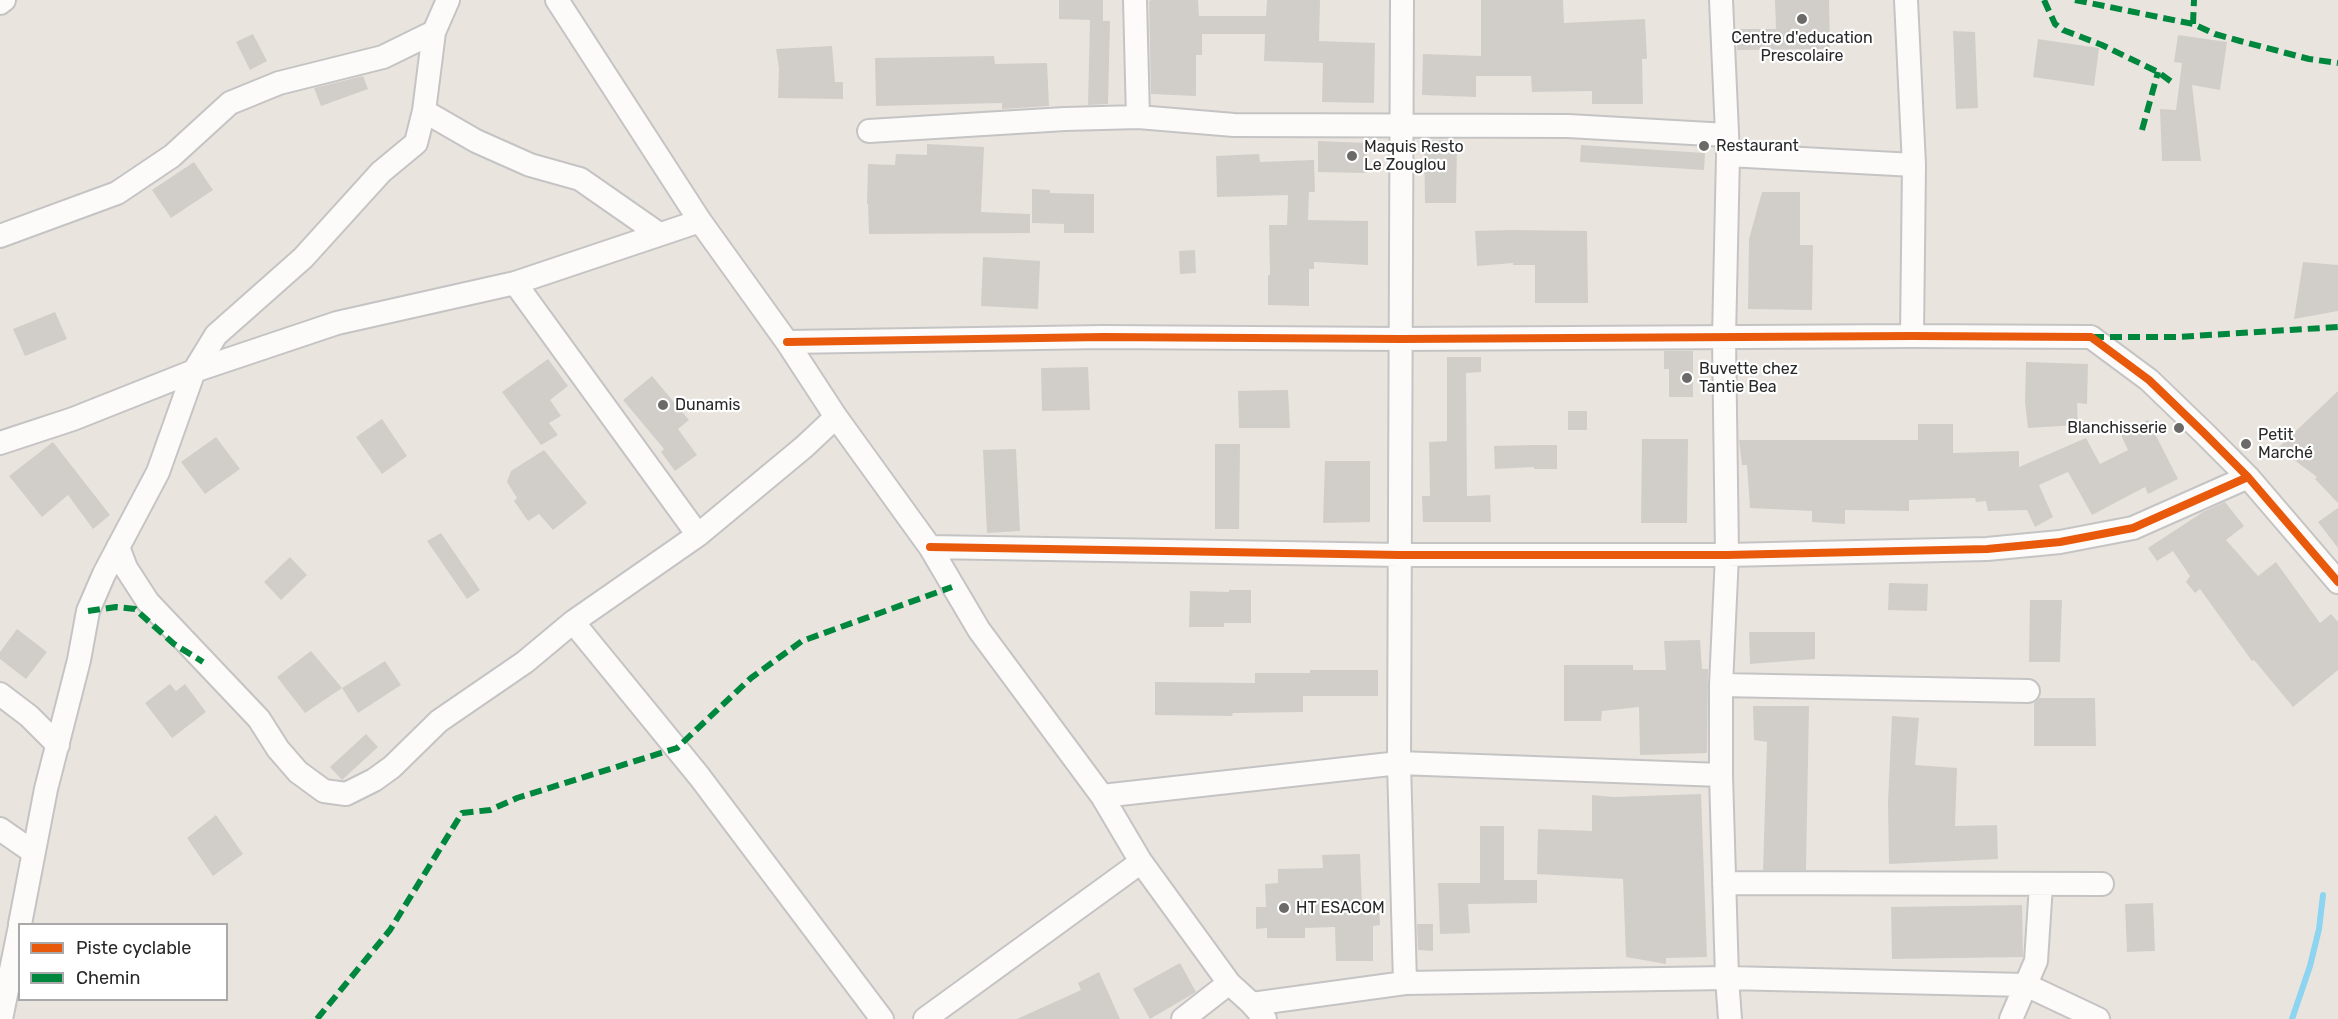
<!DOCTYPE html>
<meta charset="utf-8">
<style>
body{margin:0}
#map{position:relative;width:2338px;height:1019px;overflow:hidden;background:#e9e4de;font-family:Rubik,sans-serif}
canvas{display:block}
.legend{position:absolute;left:18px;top:923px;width:210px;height:78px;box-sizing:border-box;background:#fff;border:2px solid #a9a9a9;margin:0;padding:8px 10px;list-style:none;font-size:18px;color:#292929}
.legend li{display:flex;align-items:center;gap:12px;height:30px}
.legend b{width:30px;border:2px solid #a9a9a9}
</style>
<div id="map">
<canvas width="2338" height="1019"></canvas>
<ul class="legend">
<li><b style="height:8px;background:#e8590c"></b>Piste cyclable</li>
<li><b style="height:8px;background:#00873e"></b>Chemin</li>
</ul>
</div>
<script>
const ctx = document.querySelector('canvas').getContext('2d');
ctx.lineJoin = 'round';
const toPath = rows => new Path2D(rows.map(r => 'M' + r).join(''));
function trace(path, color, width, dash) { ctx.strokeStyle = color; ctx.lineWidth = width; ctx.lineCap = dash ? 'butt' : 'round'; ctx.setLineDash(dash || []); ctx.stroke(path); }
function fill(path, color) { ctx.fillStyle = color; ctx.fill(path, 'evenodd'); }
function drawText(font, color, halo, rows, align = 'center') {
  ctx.font = font + ' Rubik,sans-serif'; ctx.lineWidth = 4.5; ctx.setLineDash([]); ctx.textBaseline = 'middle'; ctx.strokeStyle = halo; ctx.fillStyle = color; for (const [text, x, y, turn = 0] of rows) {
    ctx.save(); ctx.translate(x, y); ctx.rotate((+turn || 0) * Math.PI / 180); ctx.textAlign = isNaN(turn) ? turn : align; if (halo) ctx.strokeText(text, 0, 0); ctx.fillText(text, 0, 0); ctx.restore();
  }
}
trace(toPath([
 [2292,1019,2310,966,2319,929,2323,895]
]), '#8cd4f0', 6);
fill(toPath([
 [1059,0,1103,0,1103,21,1110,21,1108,104,1088,105,1090,20,1059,19],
 [1151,0,1198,0,1199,16,1266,16,1267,0,1320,0,1319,41,1375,43,1374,103,1322,102,1323,63,1264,61,1265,34,1202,34,1202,55,1196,55,1196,96,1151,94,1149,1],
 [1481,0,1563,0,1564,23,1645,19,1647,59,1642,59,1643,104,1592,104,1592,91,1532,92,1531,76,1476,76,1476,97,1422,95,1423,54,1481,56],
 [1775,0,1829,0,1830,49,1737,50,1736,29,1776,29],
 [1953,31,1975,32,1978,108,1956,109],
 [253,34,267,61,250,70,236,42],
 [2178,35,2227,42,2220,90,2192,85,2201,161,2162,161,2160,109,2176,110,2182,63,2174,62],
 [2038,39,2099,48,2094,86,2033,77],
 [832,46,835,82,843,82,843,99,778,98,779,68,776,49],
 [994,56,995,64,1047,63,1049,106,1002,109,1002,103,876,106,875,58],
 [363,76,368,89,321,106,314,88],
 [1424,140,1457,141,1456,203,1425,203],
 [1318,141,1367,143,1367,173,1318,172],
 [927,144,984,147,981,212,1030,214,1030,233,869,234,868,204,867,204,868,164,895,165,896,154,927,155],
 [1581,145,1705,153,1704,170,1580,162],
 [1259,154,1260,162,1314,160,1315,192,1309,192,1308,220,1368,221,1368,265,1314,262,1314,269,1309,269,1309,306,1268,305,1268,275,1270,275,1269,225,1287,225,1288,195,1217,197,1216,156],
 [194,162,213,190,171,218,152,190],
 [1032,189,1050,190,1050,193,1094,194,1094,233,1064,233,1064,224,1032,223],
 [1762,192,1800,192,1800,245,1813,245,1812,310,1748,309,1749,239],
 [1512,230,1587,231,1588,303,1535,303,1535,265,1513,265,1513,263,1477,266,1475,231],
 [1195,250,1196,273,1180,274,1179,251],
 [983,257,1040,261,1038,309,981,306],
 [2303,262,2338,265,2338,311,2294,319],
 [55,312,67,339,25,356,13,329],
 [1664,351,1693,351,1693,397,1669,397,1669,369,1664,369],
 [1447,357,1481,357,1481,372,1466,373,1467,496,1490,495,1491,522,1423,522,1422,496,1430,496,1429,442,1447,441],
 [548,359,568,386,550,400,561,416,549,423,558,435,541,445,502,392],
 [2026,362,2088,364,2087,404,2077,403,2078,425,2028,428,2025,402],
 [1088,367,1090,410,1042,411,1041,368],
 [652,376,689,420,678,429,697,455,675,471,661,452,664,449,623,400],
 [1288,390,1290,428,1239,428,1238,391],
 [2338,391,2338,503,2315,479,2317,477,2278,448],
 [1568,411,1587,411,1587,430,1568,430],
 [382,419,407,456,382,474,356,437],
 [2148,420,2178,479,2148,494,2145,487,2092,515,2068,472,2039,485,2053,517,2035,527,2027,510,1988,511,1986,501,1976,502,1975,498,1909,500,1909,511,1845,510,1845,524,1812,522,1812,511,1750,508,1747,465,1742,465,1739,440,1918,440,1918,424,1953,424,1953,453,2019,451,2019,467,2086,438,2100,464,2128,450,2120,433],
 [216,437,240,469,205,494,181,462],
 [1642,439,1688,439,1687,523,1641,523],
 [53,442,110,515,93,529,68,495,42,517,9,476],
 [1215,444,1240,444,1239,529,1215,529],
 [1534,445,1557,445,1557,469,1534,469,1534,467,1495,469,1494,446],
 [1016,449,1020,531,987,533,983,450],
 [544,450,587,503,553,530,539,514,528,521,514,501,517,498,507,482,511,471],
 [1325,461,1370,461,1370,522,1323,523],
 [2225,502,2244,526,2226,540,2258,576,2276,562,2320,623,2331,614,2338,622,2338,670,2293,707,2254,660,2252,661,2200,589,2195,593,2186,582,2190,576,2173,551,2157,561,2148,548,2203,512],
 [2338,508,2338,548,2318,522],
 [441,533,480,590,467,599,427,541],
 [290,557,307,575,281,600,264,582],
 [1889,583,1928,584,1927,611,1888,610],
 [1229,590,1251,590,1251,623,1224,623,1224,627,1189,627,1190,591,1229,592],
 [2030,600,2062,600,2060,662,2029,662],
 [17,629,47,652,26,679,0,659,0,652],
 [1749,632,1815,632,1815,659,1750,664],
 [1700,640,1702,669,1708,669,1707,753,1640,755,1639,707,1602,711,1601,721,1564,721,1564,665,1633,665,1633,670,1666,670,1664,641],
 [311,651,342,688,305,713,277,677],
 [385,661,401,685,358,713,342,688],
 [1310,670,1378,670,1378,696,1303,696,1303,712,1233,713,1232,716,1155,715,1155,682,1255,683,1255,673,1310,673],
 [170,684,176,691,185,684,206,712,172,738,145,703],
 [2039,698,2095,698,2096,746,2034,746,2034,703],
 [1753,706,1809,706,1806,870,1763,870,1767,742,1754,740],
 [1892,716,1919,718,1915,765,1957,768,1955,826,1997,825,1998,859,1889,864,1888,802],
 [366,734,378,747,342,780,330,767],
 [1701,794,1707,957,1666,958,1666,964,1626,957,1623,879,1537,874,1538,829,1592,831,1592,795,1614,797],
 [216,815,243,854,213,876,187,838],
 [1480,826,1504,826,1504,880,1537,880,1537,903,1468,904,1470,933,1440,934,1438,883,1480,883],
 [1360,854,1362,908,1379,907,1380,925,1373,926,1373,961,1336,961,1335,927,1305,928,1305,938,1267,938,1267,928,1256,929,1256,907,1266,907,1265,884,1278,883,1278,869,1323,868,1322,855],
 [2153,903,2155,951,2127,952,2125,904],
 [2022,905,2023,957,1892,959,1891,907],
 [1417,924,1433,924,1433,951,1418,950],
 [1180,963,1196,992,1150,1019,1133,989],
 [1099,972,1120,1019,1017,1019,1081,990,1078,983]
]), '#d1ceca');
const minor = toPath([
 [557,0,700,221,787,342,836,417,930,547,979,630,1102,796,1141,862,1229,983,1252,1004,1265,1019],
 [1135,0,1138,117],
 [1402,0,1399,763,1405,983],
 [1721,0,1728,155,1724,338,1727,555,1721,685,1721,775,1727,978,1730,1019],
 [1906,0,1914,165,1912,336],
 [0,3,4,0],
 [424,111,476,141,530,165,580,179,659,234],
 [869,131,1065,119,1138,117,1234,125,1568,126,1727,135],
 [1728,155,1914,165],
 [0,236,117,193,172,156,230,103,279,83,383,57,434,32],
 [515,283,698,535],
 [787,342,1103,337,1401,339,1912,336,2091,337,2149,380,2204,433,2248,477,2338,582],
 [0,443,73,419,194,371,337,323,515,283,700,221],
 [118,547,126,568,148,602,259,719,278,749,298,772,324,791,346,794,374,780,392,767,439,721,525,662,573,622,698,535,804,447,836,417],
 [930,547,1400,555,1727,555,1987,549,2060,542,2133,528,2248,477],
 [573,622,699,776,882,1019],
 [1721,685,2028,691],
 [0,694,29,716,58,745],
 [1102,796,1399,763,1721,775],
 [0,829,33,852],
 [1724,883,2102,884],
 [20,924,46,789,79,660,88,611,104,574,158,472,194,371,216,335,303,258,381,172,416,143,424,111,434,32,448,0],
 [1252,1004,1405,983,1727,978,2026,985,2098,1019],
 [1,1019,20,926],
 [925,1019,1141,862],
 [1183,1019,1229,983],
 [2011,1019,2036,961,2041,885]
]);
trace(minor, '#c5c4c4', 26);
trace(minor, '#fcfbfa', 22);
trace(toPath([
 [2044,0,2055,24,2063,30,2102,45,2158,72,2173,83],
 [2075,0,2193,24,2215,34,2240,41,2309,59,2338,63],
 [2193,24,2194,0],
 [2142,130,2158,72],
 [2092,337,2177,337,2338,327],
 [88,611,116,607,135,609,174,644,203,662],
 [317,1019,390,930,462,813,490,810,517,798,677,748,751,678,802,641,952,587]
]), '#00873e', 6, [12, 6]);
trace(toPath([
 [787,342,1103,337,1401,339,1912,336,2091,337,2149,380,2204,433,2248,477,2338,582],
 [930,547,1400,555,1727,555,1987,549,2060,542,2133,528,2248,477]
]), '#e8590c', 8);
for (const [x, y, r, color] of [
 [1802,19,6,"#6c6a68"],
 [1704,146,6,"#6c6a68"],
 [1352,156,6,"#6c6a68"],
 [1687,378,6,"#6c6a68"],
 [663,405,6,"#6c6a68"],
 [2179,428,6,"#6c6a68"],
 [2246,444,6,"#6c6a68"],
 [1284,908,6,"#6c6a68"]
]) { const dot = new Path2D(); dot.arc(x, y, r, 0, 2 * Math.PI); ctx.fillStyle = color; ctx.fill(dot); trace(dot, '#fff', 2); }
drawText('16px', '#292929', '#fff', [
 ["Centre d'education",1802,38,"center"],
 ["Prescolaire",1802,56,"center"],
 ["Restaurant",1716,146],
 ["Maquis Resto",1364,147],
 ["Le Zouglou",1364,165],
 ["Buvette chez",1699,369],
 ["Tantie Bea",1699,387],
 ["Dunamis",675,405],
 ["Blanchisserie",2167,428,"right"],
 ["Petit",2258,435],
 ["Marché",2258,453],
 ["HT ESACOM",1296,908]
], 'left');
</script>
